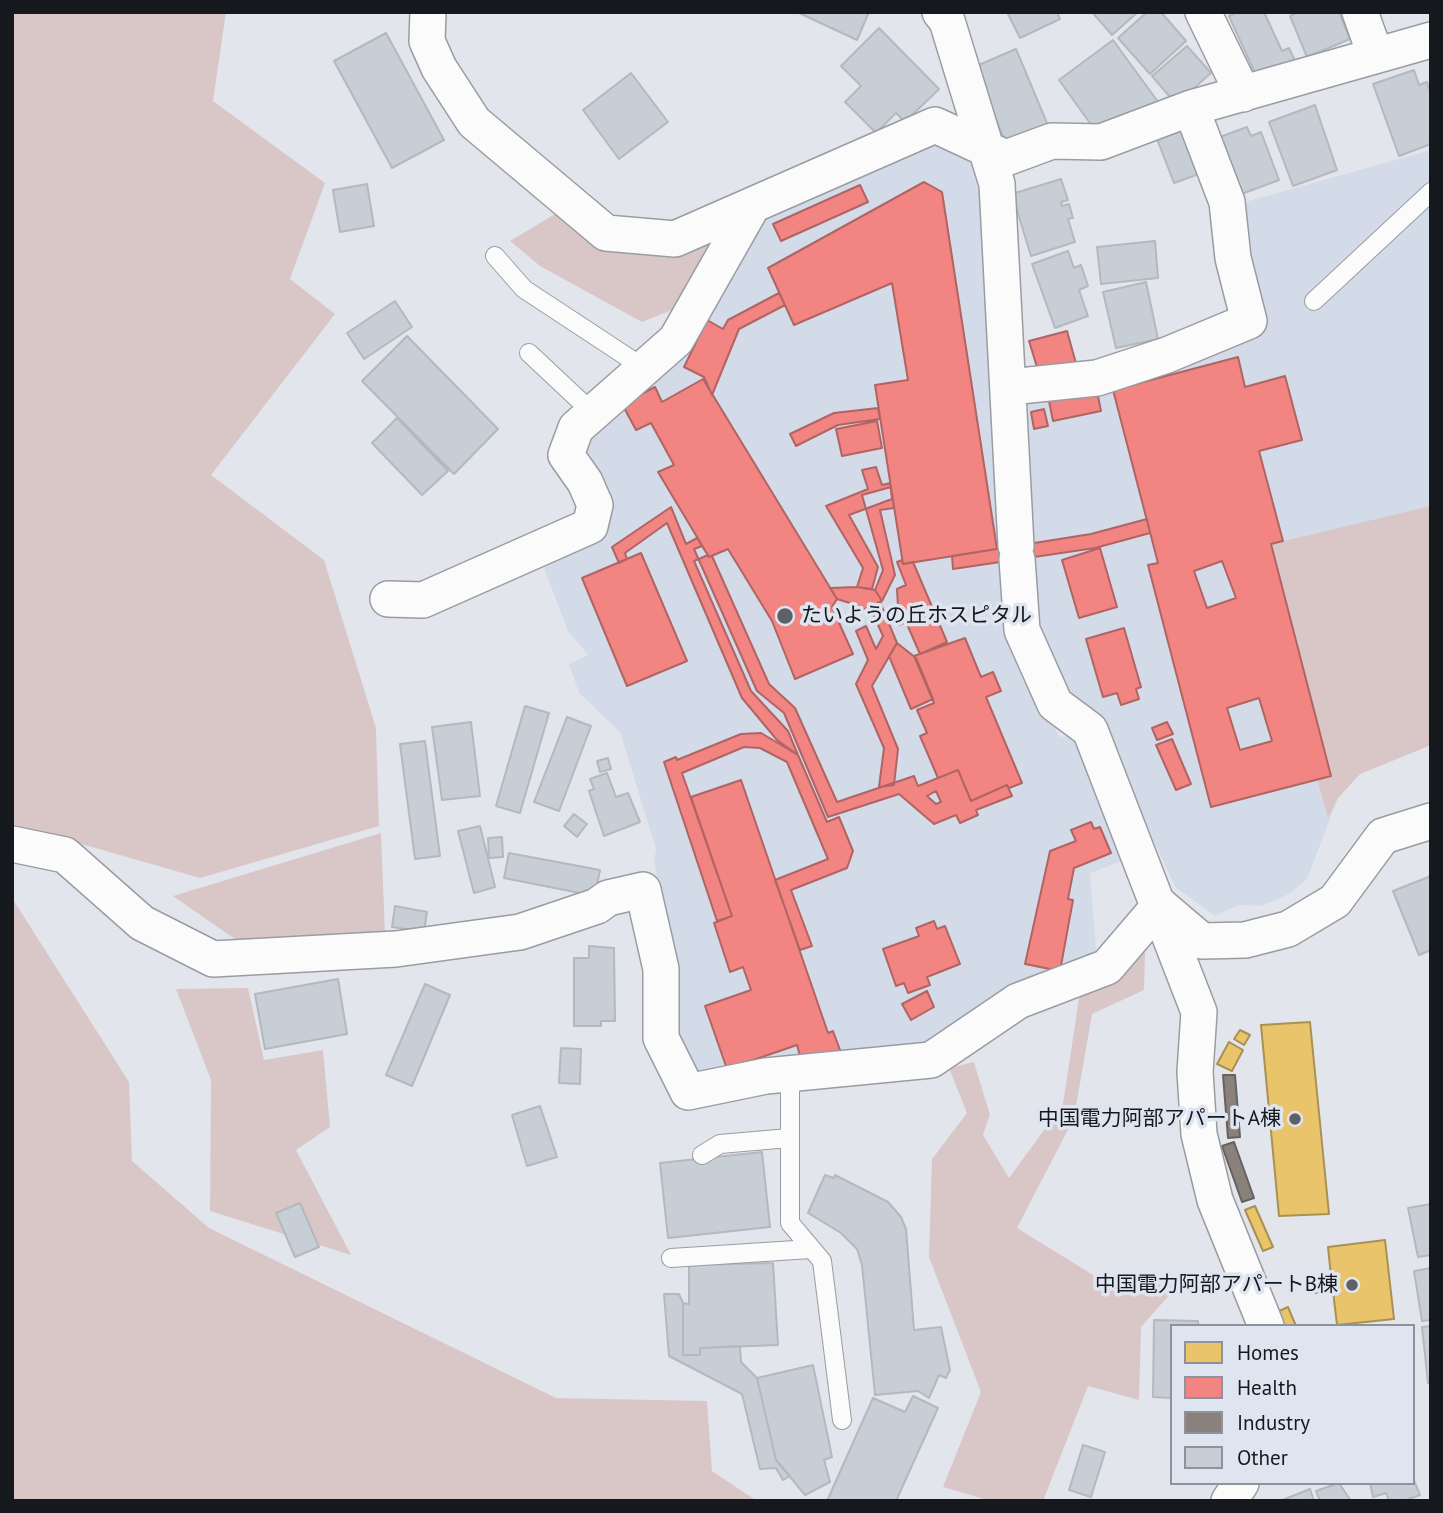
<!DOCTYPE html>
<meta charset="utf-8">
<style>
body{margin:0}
#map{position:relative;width:1443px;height:1513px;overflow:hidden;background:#e2e6ec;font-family:"PT Sans",sans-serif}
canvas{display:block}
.frame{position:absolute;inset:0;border:14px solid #15181c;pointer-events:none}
.legend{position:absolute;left:1170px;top:1324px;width:245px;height:161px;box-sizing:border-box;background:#dee5f0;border:2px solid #8e939b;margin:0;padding:9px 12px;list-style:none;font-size:21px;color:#15181c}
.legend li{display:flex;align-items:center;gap:14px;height:35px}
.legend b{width:35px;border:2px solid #8e939b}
</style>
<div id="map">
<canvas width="1443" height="1513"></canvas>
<div class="frame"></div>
<ul class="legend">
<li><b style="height:19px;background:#e9c46a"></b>Homes</li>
<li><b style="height:19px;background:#f28482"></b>Health</li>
<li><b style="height:19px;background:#8a817c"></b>Industry</li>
<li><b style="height:19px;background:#c8ced6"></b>Other</li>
</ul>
</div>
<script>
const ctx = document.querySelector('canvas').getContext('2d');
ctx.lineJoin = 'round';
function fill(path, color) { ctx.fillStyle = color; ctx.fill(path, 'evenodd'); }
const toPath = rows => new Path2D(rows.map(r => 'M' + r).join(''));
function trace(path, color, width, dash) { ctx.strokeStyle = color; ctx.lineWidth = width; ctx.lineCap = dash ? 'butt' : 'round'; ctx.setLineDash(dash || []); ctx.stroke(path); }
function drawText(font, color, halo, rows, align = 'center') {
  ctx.font = font + ' "PT Sans","Noto Sans JP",sans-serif'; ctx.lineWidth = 7; ctx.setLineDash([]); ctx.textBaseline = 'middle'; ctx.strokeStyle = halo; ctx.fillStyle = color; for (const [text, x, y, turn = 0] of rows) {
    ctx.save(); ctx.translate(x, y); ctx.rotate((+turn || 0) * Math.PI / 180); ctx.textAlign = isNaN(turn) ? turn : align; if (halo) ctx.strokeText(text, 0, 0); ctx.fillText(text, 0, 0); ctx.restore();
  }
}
fill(toPath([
 [949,142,980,168,1020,665,1060,737,1081,735,1131,858,1090,873,1097,963,932,1046,892,1046,704,1081,683,1069,647,881,657,877,654,861,656,849,620,732,579,693,569,664,588,655,568,631,540,558,597,535,583,457,586,436,759,220,927,143],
 [1431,150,1431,745,1360,774,1338,798,1307,879,1289,894,1261,906,1238,905,1215,916,1175,887,1096,715,1070,694,1042,642,1035,620,1021,378,1093,370,1251,307,1231,206]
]), '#d4dbe8');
fill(toPath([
 [12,12,226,12,213,101,325,183,290,279,335,314,211,475,324,560,376,728,379,826,200,878,12,824],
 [560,211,726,234,682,306,642,322,540,266,510,241],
 [1431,506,1431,745,1360,774,1338,798,1328,818,1317,779,1331,775,1271,544],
 [381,833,385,935,239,942,173,896],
 [12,898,129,1082,132,1161,209,1228,556,1398,707,1401,712,1471,757,1501,12,1501],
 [1145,951,1144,990,1092,1014,1074,1118,1017,1228,1111,1286,1179,1284,1141,1327,1139,1400,1088,1386,1043,1501,991,1501,943,1487,981,1392,929,1257,932,1159,967,1113,949,1068,974,1062,990,1115,983,1135,1009,1178,1063,1104,1079,998,1110,984],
 [248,988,264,1060,323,1050,330,1127,296,1150,351,1255,210,1211,211,1080,176,989]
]), '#d9c7c8');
const homes = toPath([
 [1310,1022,1329,1214,1279,1216,1261,1025,1310,1022],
 [1240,1030,1250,1035,1244,1045,1234,1039,1240,1030],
 [1229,1042,1243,1050,1232,1071,1217,1064,1229,1042],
 [1255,1206,1273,1247,1263,1251,1245,1210,1255,1206],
 [1385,1240,1394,1319,1337,1325,1333,1291,1315,1293,1313,1279,1331,1276,1328,1247,1385,1240],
 [1288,1307,1296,1326,1281,1326,1275,1313,1288,1307]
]);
fill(homes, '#e9c46a');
trace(homes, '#a99053', 2);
const health = toPath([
 [924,182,942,192,997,549,903,564,875,385,908,380,892,283,794,325,768,268,924,182],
 [860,185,868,202,781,241,773,224,860,185],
 [779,293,785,305,739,329,712,395,704,377,684,367,707,320,723,329,728,320,779,293],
 [1067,331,1077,367,1040,377,1029,341,1067,331],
 [1238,357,1245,387,1285,376,1302,440,1259,451,1283,541,1271,544,1331,776,1211,807,1148,565,1158,563,1113,390,1238,357],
 [1222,561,1236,598,1207,608,1194,571,1222,561],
 [1259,698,1272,741,1240,750,1227,708,1259,698],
 [703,379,837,599,832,607,853,654,795,679,772,621,728,549,709,557,658,472,674,465,651,423,636,430,622,404,655,387,662,402,703,379],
 [1097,391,1101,411,1053,421,1049,401,1097,391],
 [878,408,880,419,838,425,796,446,790,434,834,413,878,408],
 [1044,409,1048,426,1034,429,1031,412,1044,409],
 [877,421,882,448,842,456,836,429,877,421],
 [876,467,882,485,890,483,892,499,849,515,878,567,872,589,857,587,863,568,826,506,868,489,862,470,876,467],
 [891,487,894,508,880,510,895,575,882,601,875,590,883,570,862,495,891,487],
 [671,507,686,544,697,538,708,555,694,561,751,691,788,731,798,755,777,740,742,698,667,523,625,553,627,559,619,563,612,547,671,507],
 [1147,519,1150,533,1095,548,953,569,952,556,1091,534,1147,519],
 [702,546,709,557,712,556,769,684,795,708,837,802,914,776,918,786,958,770,971,801,1007,785,1012,796,976,810,978,815,960,823,956,815,934,824,899,794,828,817,784,713,757,691,694,549,702,546],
 [936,791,941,802,936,804,927,796,936,791],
 [1100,548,1117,607,1079,618,1062,560,1100,548],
 [641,553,687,661,627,686,582,578,641,553],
 [902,560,903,564,913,562,947,642,920,654,906,622,899,625,897,589,906,585,897,562,902,560],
 [857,587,875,590,882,601,856,613,853,604,837,599,830,588,857,587],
 [880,602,897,643,872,686,898,749,894,785,879,787,884,748,856,684,868,660,856,631,866,626,876,649,883,636,870,607,880,602],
 [1124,628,1141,687,1136,689,1139,699,1121,705,1117,693,1103,697,1086,639,1124,628],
 [965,638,981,677,993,672,1001,691,986,697,1022,783,1009,788,1007,785,971,801,958,770,938,778,920,736,927,733,917,710,934,703,914,656,965,638],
 [897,643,916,658,933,699,911,709,889,656,897,643],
 [1167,722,1173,734,1157,740,1152,728,1167,722],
 [761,733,798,755,827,822,839,817,853,851,847,868,791,890,812,946,800,950,775,880,828,859,787,762,760,748,744,747,682,773,732,916,717,921,664,762,676,757,677,760,741,734,761,733],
 [1172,739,1191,784,1176,790,1156,745,1172,739],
 [741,780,828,1033,833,1031,840,1050,802,1063,797,1045,727,1069,705,1006,751,990,743,967,730,972,714,923,732,916,691,797,741,780],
 [1091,822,1094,829,1100,827,1111,853,1074,868,1068,899,1073,900,1060,971,1025,964,1050,851,1076,841,1071,830,1091,822],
 [934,921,937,929,945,926,960,964,927,977,930,985,908,993,904,983,896,986,883,949,919,936,916,928,934,921],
 [927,991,934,1007,911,1020,902,1004,927,991]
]);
fill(health, '#f28482');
trace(health, '#b06463', 2);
const industry = toPath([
 [1223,1075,1235,1075,1240,1137,1228,1138,1223,1075],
 [1234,1142,1254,1198,1242,1202,1222,1146,1234,1142]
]);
fill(industry, '#8a817c');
trace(industry, '#67625f', 2);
const building = toPath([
 [797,12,869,12,857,40,797,12],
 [1007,12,1057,12,1060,19,1020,38,1007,12],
 [1092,12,1138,12,1112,35,1092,12],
 [1147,12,1161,12,1186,41,1150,74,1118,38,1147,12],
 [1237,12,1264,12,1282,51,1289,48,1297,65,1259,82,1229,16,1237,12],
 [1299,12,1339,12,1350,39,1307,57,1290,16,1299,12],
 [879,28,939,89,905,122,896,113,876,133,845,102,861,86,841,66,879,28],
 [386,33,444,140,392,168,334,61,386,33],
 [1113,40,1164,110,1097,133,1059,80,1113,40],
 [1187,46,1211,73,1176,104,1152,76,1187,46],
 [1016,49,1049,128,1007,146,974,67,1016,49],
 [1414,70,1419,85,1427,82,1431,94,1431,144,1399,156,1373,84,1414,70],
 [631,73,668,122,619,159,583,110,631,73],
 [1315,105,1337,170,1293,186,1269,122,1315,105],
 [1193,125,1210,170,1174,183,1157,139,1193,125],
 [1247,127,1251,136,1261,132,1279,180,1239,195,1217,138,1247,127],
 [1061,179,1068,200,1061,202,1062,206,1069,204,1073,218,1068,219,1075,242,1031,256,1012,194,1061,179],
 [367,184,374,226,340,232,333,190,367,184],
 [1155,241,1158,278,1101,284,1097,247,1155,241],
 [1068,251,1074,268,1081,265,1088,286,1079,290,1088,316,1055,328,1032,264,1068,251],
 [1146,282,1158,339,1116,348,1103,292,1146,282],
 [395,301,412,327,364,359,347,333,395,301],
 [407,336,498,429,454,474,362,381,407,336],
 [397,418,448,471,422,495,372,443,397,418],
 [525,706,549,713,520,813,496,806,525,706],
 [567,717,591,726,559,811,534,802,567,717],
 [471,722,480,796,442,800,432,727,471,722],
 [425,741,440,856,415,859,400,744,425,741],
 [608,758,611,769,600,772,597,761,608,758],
 [607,773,616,797,628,793,640,822,604,836,589,791,594,789,590,779,607,773],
 [574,814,587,824,577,837,564,826,574,814],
 [480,826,495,887,474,893,458,831,480,826],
 [502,837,503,857,489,858,488,838,502,837],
 [509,853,600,870,595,896,504,878,509,853],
 [1431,876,1431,950,1419,955,1393,891,1431,876],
 [395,906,427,912,424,932,392,927,395,906],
 [589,946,614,948,615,1021,601,1021,601,1026,574,1026,574,958,589,958,589,946],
 [338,979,347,1034,265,1049,255,994,338,979],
 [425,984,450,995,412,1086,386,1075,425,984],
 [561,1048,581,1049,580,1084,559,1083,561,1048],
 [540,1106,557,1157,527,1166,512,1115,540,1106],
 [762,1152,770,1227,668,1238,660,1163,762,1152],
 [825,1175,834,1178,835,1175,888,1202,901,1217,906,1229,914,1330,941,1327,950,1370,946,1378,939,1375,929,1398,918,1391,875,1395,862,1265,857,1249,841,1233,808,1213,825,1175],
 [300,1203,319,1247,295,1257,276,1213,300,1203],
 [1431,1204,1431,1255,1418,1257,1408,1208,1431,1204],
 [773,1263,778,1345,700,1348,700,1355,683,1355,683,1303,689,1304,689,1265,773,1263],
 [1431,1268,1431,1320,1422,1321,1414,1271,1431,1268],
 [664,1294,679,1294,683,1303,683,1355,700,1355,700,1348,740,1346,741,1362,757,1378,776,1460,790,1476,783,1480,776,1468,760,1469,742,1394,669,1356,664,1294],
 [1154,1320,1198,1321,1198,1326,1172,1326,1172,1398,1153,1397,1154,1320],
 [1431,1326,1431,1383,1428,1383,1422,1327,1431,1326],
 [813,1365,832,1457,824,1460,830,1482,805,1495,776,1460,757,1378,813,1365],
 [913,1396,938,1408,896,1501,827,1501,873,1398,905,1412,913,1396],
 [1083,1445,1105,1452,1091,1497,1069,1490,1083,1445],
 [1413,1478,1420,1495,1403,1501,1389,1501,1386,1493,1373,1497,1370,1483,1413,1483,1413,1478],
 [1339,1483,1351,1501,1320,1501,1316,1491,1339,1483],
 [1310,1489,1314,1501,1280,1501,1310,1489]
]);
fill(building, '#c8ced6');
trace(building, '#b5b8bd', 2);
const service = toPath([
 [495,256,524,289,644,368],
 [1314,301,1431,192],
 [529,353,593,413],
 [790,1073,790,1223,822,1261,842,1420],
 [702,1155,720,1144,789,1138],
 [671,1258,811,1249]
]);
const minor = toPath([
 [428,12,427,41,439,68,474,122,606,233,675,239,935,125,1006,158,1052,141,1101,142,1191,108,1431,40],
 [940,12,947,21,997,184,1016,546],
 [1203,12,1243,94],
 [1360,12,1375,54],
 [1010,387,1097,378,1167,355,1249,321,1233,258,1227,202,1191,108],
 [1017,559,1022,630,1055,704,1090,730,1199,1012,1195,1072,1199,1134,1215,1200,1266,1326],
 [388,599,423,600,590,526,595,505,585,482,566,455,576,428,676,340,751,208],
 [12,844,65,855,142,923,213,959,396,949,520,932,597,906,608,898,643,890,661,969,661,1038,688,1092,766,1076,931,1060,1018,1001,1107,967,1160,905],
 [1162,907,1202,941,1245,940,1288,929,1335,901,1383,836,1431,821],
 [1229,1501,1241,1483]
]);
trace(service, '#999ca1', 20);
trace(minor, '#999ca1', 38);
trace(service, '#fbfbfc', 18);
trace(minor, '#fbfbfc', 35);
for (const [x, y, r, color] of [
 [785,616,9,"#5d6065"],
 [1295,1119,7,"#5d6065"],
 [1352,1285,7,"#5d6065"]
]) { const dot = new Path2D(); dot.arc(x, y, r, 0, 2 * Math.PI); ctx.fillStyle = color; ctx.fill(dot); trace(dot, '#dee5f0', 2.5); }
drawText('21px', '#15181c', '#dee5f0', [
 ["たいようの丘ホスピタル",801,616,"left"],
 ["中国電力阿部アパートA棟",1281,1119],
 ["中国電力阿部アパートB棟",1338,1285]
], 'right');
</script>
